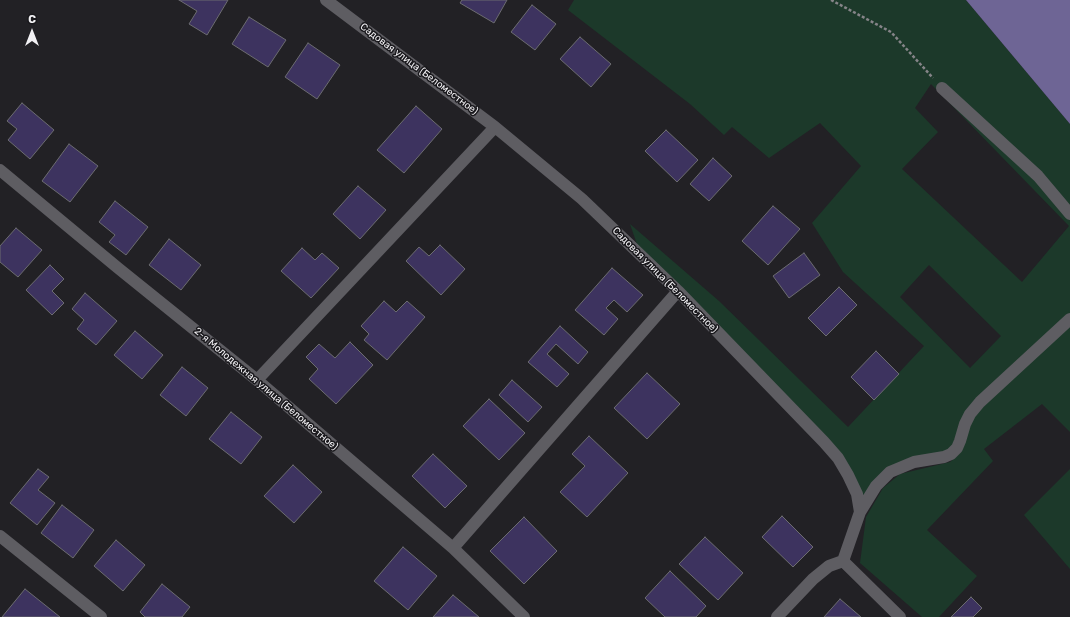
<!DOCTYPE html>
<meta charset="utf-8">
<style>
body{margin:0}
#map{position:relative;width:1070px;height:617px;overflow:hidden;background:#222125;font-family:Rubik,sans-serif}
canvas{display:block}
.north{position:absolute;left:12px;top:12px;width:40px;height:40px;-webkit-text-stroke:3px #19181c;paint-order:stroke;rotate:0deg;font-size:11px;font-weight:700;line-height:16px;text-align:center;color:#f2f1f4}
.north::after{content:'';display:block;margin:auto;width:14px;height:18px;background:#f2f1f4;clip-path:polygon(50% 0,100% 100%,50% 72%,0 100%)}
</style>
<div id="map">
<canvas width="1070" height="617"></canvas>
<div class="north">С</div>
</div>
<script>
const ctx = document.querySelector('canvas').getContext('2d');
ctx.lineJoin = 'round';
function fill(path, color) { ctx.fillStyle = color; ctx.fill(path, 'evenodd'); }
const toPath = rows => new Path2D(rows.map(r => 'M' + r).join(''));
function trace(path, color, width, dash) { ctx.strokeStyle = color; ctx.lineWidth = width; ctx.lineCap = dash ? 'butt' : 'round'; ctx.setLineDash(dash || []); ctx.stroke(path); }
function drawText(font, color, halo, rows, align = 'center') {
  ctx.font = font + ' Rubik,sans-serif'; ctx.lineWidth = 3; ctx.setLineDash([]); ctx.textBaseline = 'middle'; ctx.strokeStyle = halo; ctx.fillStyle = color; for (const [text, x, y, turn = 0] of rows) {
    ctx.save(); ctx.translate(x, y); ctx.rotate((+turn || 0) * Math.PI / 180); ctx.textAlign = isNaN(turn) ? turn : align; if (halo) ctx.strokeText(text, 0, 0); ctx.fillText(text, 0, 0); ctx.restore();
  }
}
fill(toPath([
 [574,0,966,0,1070,124,1070,319,980,402,957,448,890,472,860,512,848,475,641,256,630,224,719,301,848,427,924,346,843,272,812,223,861,166,820,123,769,158,732,127,724,135,690,104,568,10],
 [931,84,1069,226,1022,282,902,169,938,132,915,108],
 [929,265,1001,336,970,368,900,297],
 [1070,322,1070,432,1042,404,984,449,993,461,927,530,977,576,939,617,922,617,860,563,866,517,883,488,900,474,950,462,959,454,971,418],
 [1070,469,1070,569,1024,515]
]), '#1c392a');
fill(toPath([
 [966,0,1070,0,1070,124]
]), '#6e6595');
const building = toPath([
 [179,0,228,0,207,35,189,24,197,11,179,0],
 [462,0,507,0,494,23,460,3,462,0],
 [532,5,556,24,535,50,511,32,532,5],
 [249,17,286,40,268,67,232,44,249,17],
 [580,37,611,64,591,87,560,59,580,37],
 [308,43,340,65,317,99,285,77,308,43],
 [22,103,54,130,30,159,8,140,17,129,7,121,22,103],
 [416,106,442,129,404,173,377,150,416,106],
 [666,130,698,160,677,182,645,151,666,130],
 [69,144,98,166,70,202,42,181,69,144],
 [713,158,732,176,709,201,690,184,713,158],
 [358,186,386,210,360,239,333,214,358,186],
 [115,201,148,227,126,255,109,242,115,235,99,222,115,201],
 [773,206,800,229,768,265,742,241,773,206],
 [16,228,42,250,18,277,0,262,0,246,16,228],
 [169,239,201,265,181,290,149,265,169,239],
 [440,245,465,269,441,295,406,261,419,247,429,256,440,245],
 [302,248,315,260,322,253,339,268,311,298,281,271,302,248],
 [804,253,820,275,789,298,773,276,804,253],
 [50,265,64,279,52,291,64,303,52,315,26,290,50,265],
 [612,268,643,295,627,312,614,300,606,308,618,319,604,335,575,310,612,268],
 [839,287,857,305,826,336,808,318,839,287],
 [85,293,117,321,96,345,77,329,84,320,72,309,85,293],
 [384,301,396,312,407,301,425,317,387,360,364,340,369,334,361,326,384,301],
 [560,326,588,352,578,364,556,344,547,354,569,374,557,387,528,362,560,326],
 [135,331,163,355,142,379,114,355,135,331],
 [350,342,373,365,336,404,309,379,318,369,306,357,319,344,335,358,350,342],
 [876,351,899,374,874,400,851,377,876,351],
 [182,367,208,388,186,416,160,395,182,367],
 [647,373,680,404,647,439,614,408,647,373],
 [512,380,542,407,528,422,499,395,512,380],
 [489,399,525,433,499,460,463,426,489,399],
 [231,412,262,437,241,464,209,439,231,412],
 [589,436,628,473,587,517,560,492,585,466,572,454,589,436],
 [433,454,467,486,445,508,412,476,433,454],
 [293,465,322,492,294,523,264,496,293,465],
 [38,469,49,477,38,490,55,503,37,525,10,503,38,469],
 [62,505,94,530,73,558,41,533,62,505],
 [782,516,813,547,793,567,762,537,782,516],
 [524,517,557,551,524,584,490,551,524,517],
 [705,537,743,573,718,600,679,564,705,537],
 [116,540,145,565,123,591,94,566,116,540],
 [403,547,437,576,408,610,374,581,403,547],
 [670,571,706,606,696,617,665,617,645,598,670,571],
 [162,584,190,607,182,617,145,617,140,612,162,584],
 [25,589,60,617,2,617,25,589],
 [453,595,479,617,433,617,453,595],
 [971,597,982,608,973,617,951,617,971,597],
 [840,599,861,617,824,617,840,599]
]);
fill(building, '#3d335f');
trace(building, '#6c6c70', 1);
trace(toPath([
 [831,0,891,32,933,78]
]), '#858488', 2.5, [3, 2]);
trace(toPath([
 [326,0,495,127,582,199,678,291,824,442,838,458,848,475,857,494,860,512,843,561,900,617],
 [942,88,1038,176,1070,214],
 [0,170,118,268,257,380,453,548,524,617],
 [257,380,495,127],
 [860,512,876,486,890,472,914,462,944,457,951,454,957,448,960,441,965,424,970,414,980,402,1070,319],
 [0,536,101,617],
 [453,548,678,291],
 [777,617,813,579,829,566,843,561]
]), '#5e5d62', 12);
drawText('10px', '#f2f1f4', '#19181c', [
 ["Садовая улица (Беломестное)",419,69,37],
 ["Садовая улица (Беломестное)",665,280,45],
 ["2-я Молодежная улица (Беломестное)",266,389,40]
]);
</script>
